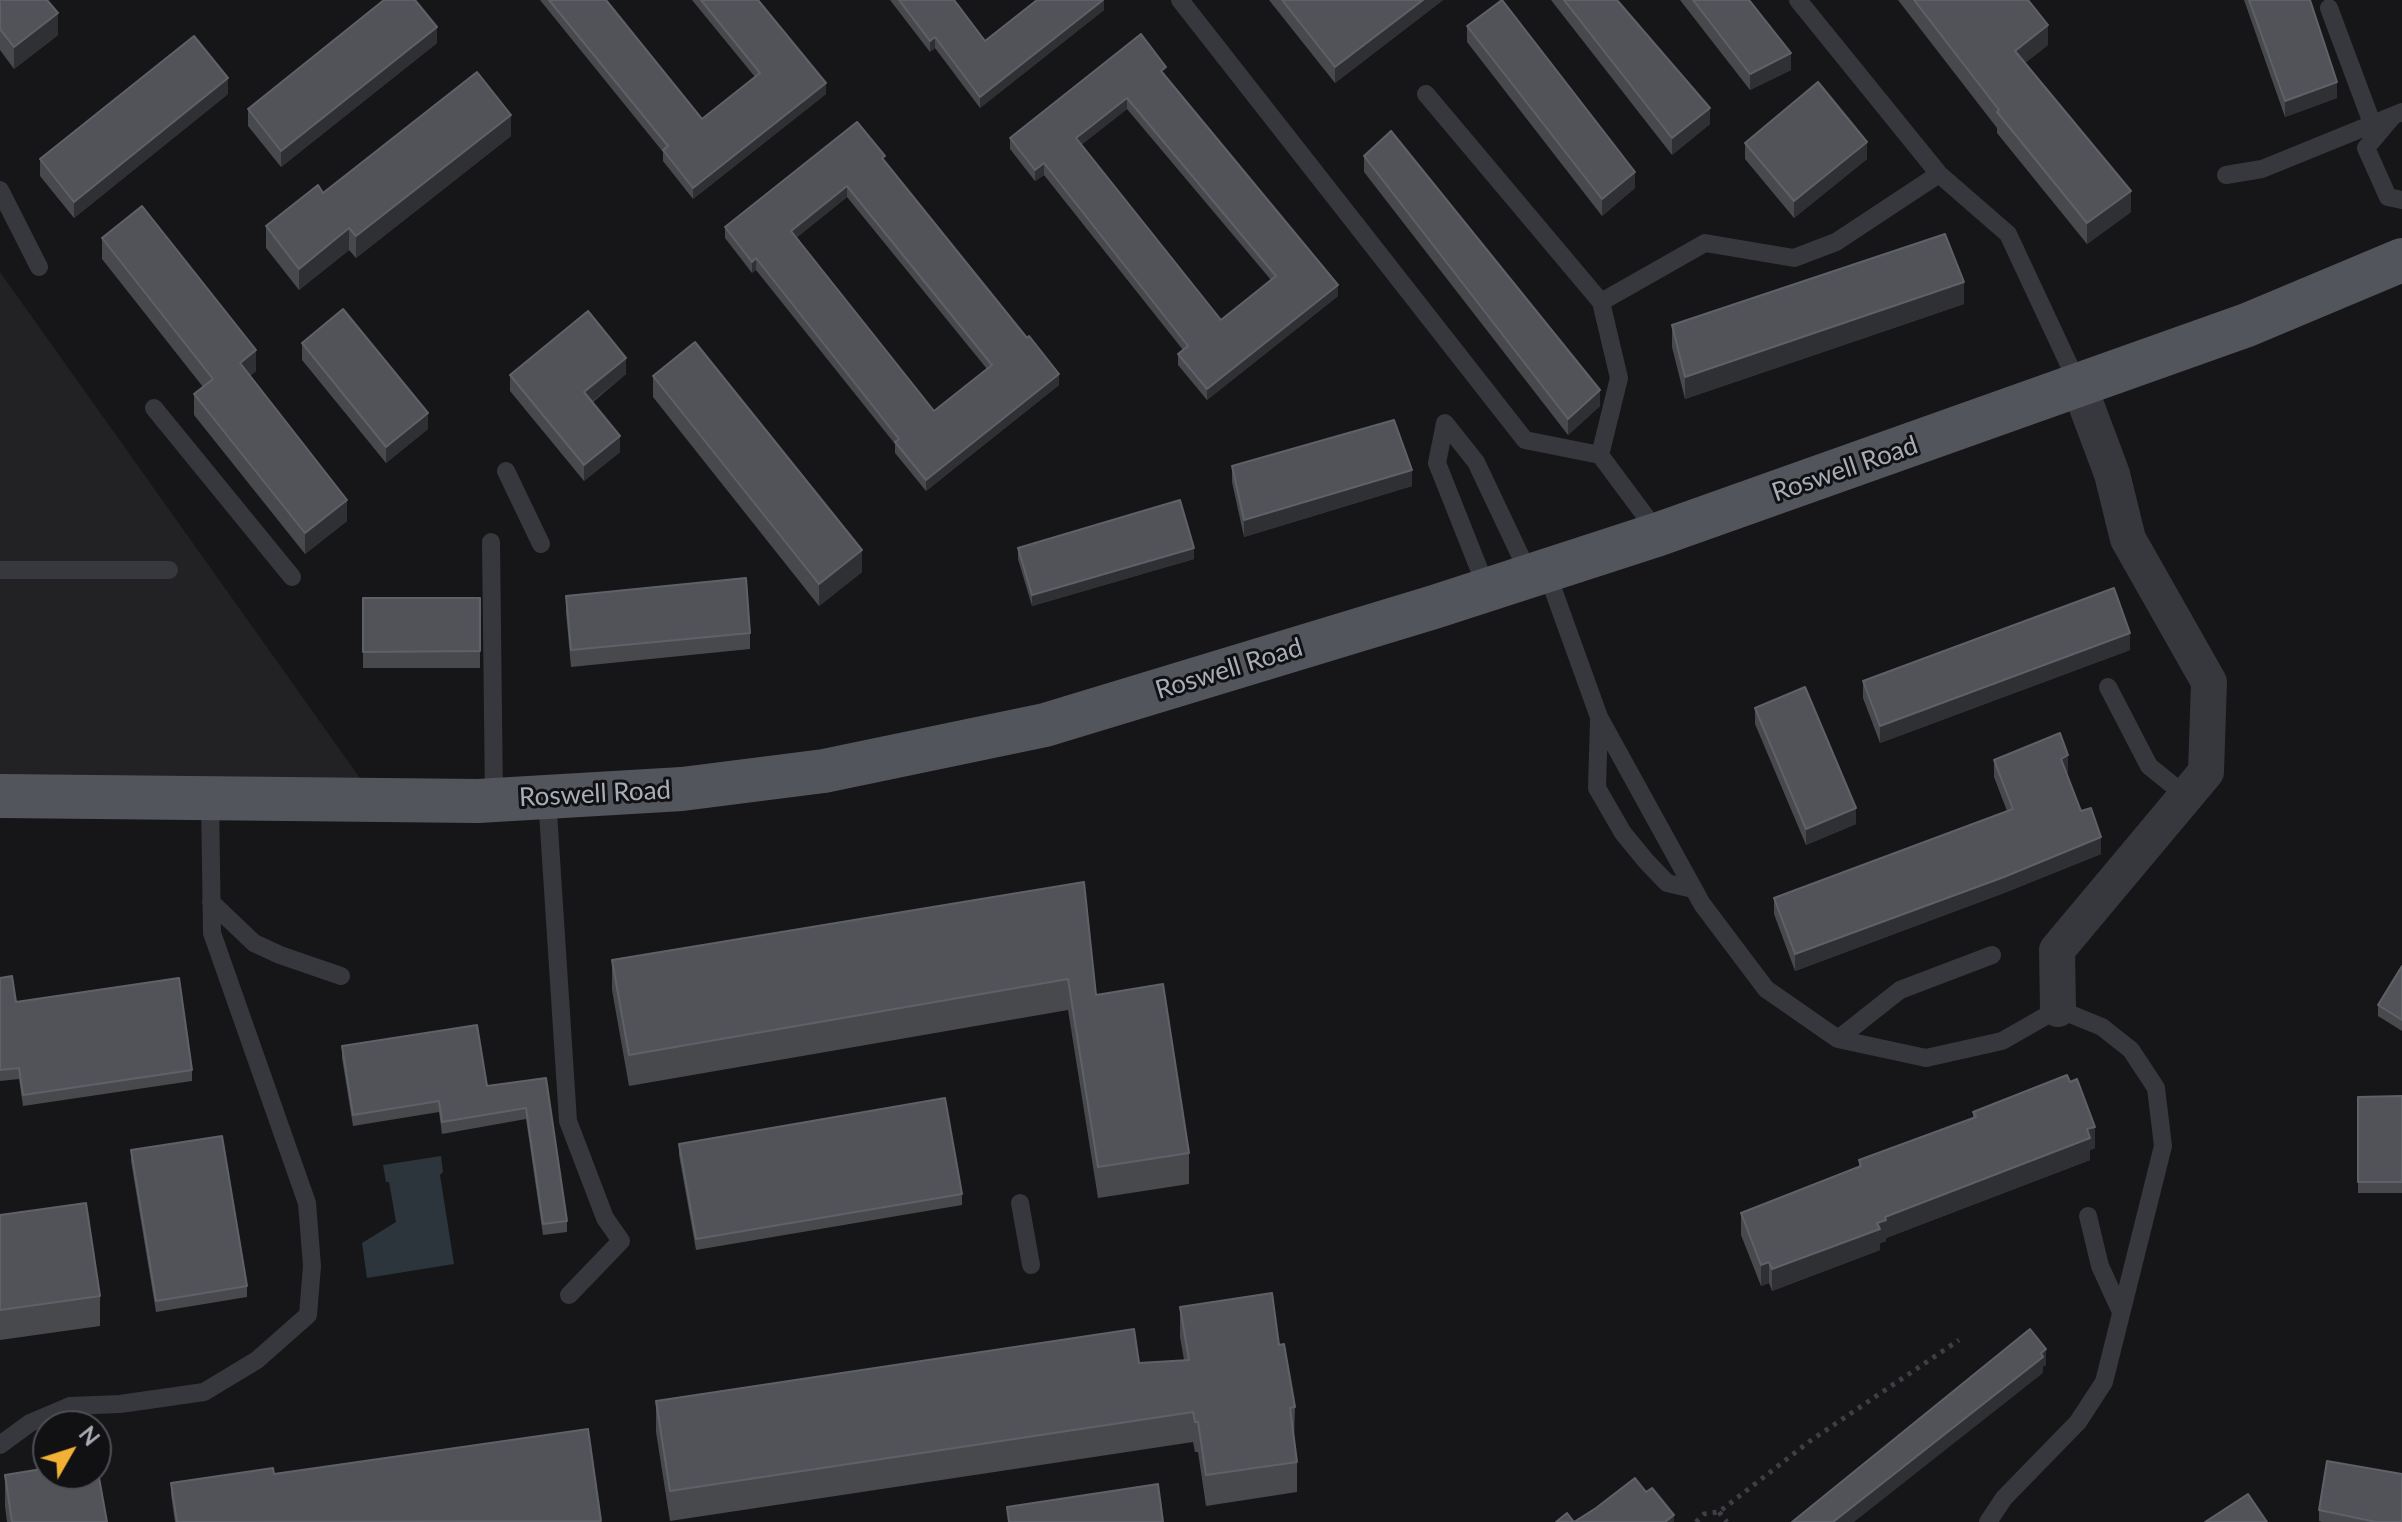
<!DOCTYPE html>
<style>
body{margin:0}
#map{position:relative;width:2402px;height:1522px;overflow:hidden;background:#161618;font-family:Lato,sans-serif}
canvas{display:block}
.north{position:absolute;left:32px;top:1410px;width:80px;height:80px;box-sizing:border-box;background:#111113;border:2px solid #4d4f55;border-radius:50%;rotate:51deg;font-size:22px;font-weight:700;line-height:32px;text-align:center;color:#a8adb8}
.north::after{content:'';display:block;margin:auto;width:28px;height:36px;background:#f2b134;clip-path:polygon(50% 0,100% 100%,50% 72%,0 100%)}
</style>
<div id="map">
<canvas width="2402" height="1522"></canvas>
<div class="north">N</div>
</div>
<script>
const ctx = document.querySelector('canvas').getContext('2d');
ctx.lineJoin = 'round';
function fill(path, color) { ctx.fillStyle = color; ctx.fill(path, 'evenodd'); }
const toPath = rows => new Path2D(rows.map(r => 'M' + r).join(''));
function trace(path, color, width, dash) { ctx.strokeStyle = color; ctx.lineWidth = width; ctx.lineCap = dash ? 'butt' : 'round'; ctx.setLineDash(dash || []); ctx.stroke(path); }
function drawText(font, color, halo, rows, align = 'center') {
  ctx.font = font + ' Lato,sans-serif'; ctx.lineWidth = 6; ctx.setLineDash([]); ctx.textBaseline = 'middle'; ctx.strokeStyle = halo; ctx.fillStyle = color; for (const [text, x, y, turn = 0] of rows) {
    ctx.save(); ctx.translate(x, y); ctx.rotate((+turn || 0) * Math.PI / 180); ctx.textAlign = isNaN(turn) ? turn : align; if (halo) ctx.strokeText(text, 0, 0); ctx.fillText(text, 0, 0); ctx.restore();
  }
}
fill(toPath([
 [0,272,281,667,367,788,0,797]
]), '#222225');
fill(toPath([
 [441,1156,443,1172,440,1175,454,1264,367,1278,362,1243,396,1222,389,1182,386,1182,383,1165]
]), '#2c353c');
trace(toPath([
 [1719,1512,1727,1522],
 [1696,1522,1704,1514,1719,1512,1810,1441,1959,1340]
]), '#3d3f44', 5, [4, 6]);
trace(toPath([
 [1180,0,1525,440,1600,455,1658,533],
 [2329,8,2372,123],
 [1426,94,1601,302],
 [2393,116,2366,148,2388,197,2402,200],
 [1939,174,2008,234,2079,386],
 [2226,175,2262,169,2402,112],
 [0,190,39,267],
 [154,408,292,577],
 [1600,455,1619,378,1601,302,1705,243,1794,258,1836,242,1939,174,1798,0],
 [506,471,541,544],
 [491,542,494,800],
 [0,570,169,570],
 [1546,570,1599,717,1702,904,1766,989,1838,1039,1926,1058,2002,1041,2058,1009,2102,1027,2131,1050,2156,1088,2163,1146,2104,1382,2078,1422,2004,1498,1988,1522],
 [1487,589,1437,463,1445,423,1476,462,1530,576],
 [2108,687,2149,766,2186,796],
 [1599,720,1597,788,1623,833,1646,861,1667,883,1693,889],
 [547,797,568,1121,605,1218,621,1241,569,1295],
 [211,902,254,943,280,955,341,976],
 [1838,1039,1900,990,1992,955],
 [1020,1203,1031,1265],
 [2088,1216,2100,1266,2121,1312],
 [0,1445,30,1423,70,1406,120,1404,204,1392,257,1360,308,1315,312,1266,307,1203,212,933,210,798]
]), '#37383d', 18);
trace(toPath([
 [2058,1009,2057,950,2206,772,2209,682,2128,539,2112,474,2079,386]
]), '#37383d', 36);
trace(toPath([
 [0,796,478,801,682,789,824,771,1045,725,1434,607,1659,534,2247,325,2402,260]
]), '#53555c', 44);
fill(toPath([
 [0,0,58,35,14,69,0,50],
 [540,0,606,0,702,119,755,77,692,0,758,0,826,94,693,199,663,161,663,152],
 [890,0,954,0,985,41,1104,0,1104,10,980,108,935,48,930,52],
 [1269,0,1443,0,1335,83],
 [1551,0,1617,0,1710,124,1672,155],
 [1680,0,1749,0,1791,70,1750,90],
 [1898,0,2028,0,2048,45,2025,63,2131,212,2087,244,1997,133,1997,128],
 [2244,0,2310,0,2337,98,2285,117],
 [1467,26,1635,188,1602,216,1467,42],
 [437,43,281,167,248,126,248,109],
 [1166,77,1338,296,1207,400,1178,365,1178,354,1183,350,1044,175,1035,181,1010,149,1010,138],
 [1127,109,1271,280,1221,320,1081,145],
 [228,94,74,218,40,176,40,159],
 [511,136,356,258,349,250,299,290,266,248,266,226,323,193],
 [1745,143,1867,159,1794,218,1745,159],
 [1364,156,1600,406,1568,435,1364,172],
 [885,162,1059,385,926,491,895,453,895,444,756,270,752,273,725,238,725,227],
 [847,197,987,369,934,411,796,238],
 [102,238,256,371,250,376,347,521,305,554,194,415,194,394,203,387,102,259],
 [1964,304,1685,399,1672,347,1672,325],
 [302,343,428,429,386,463,302,360],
 [626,374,593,402,620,452,584,481,510,391,510,375],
 [653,376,862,572,819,606,653,397],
 [1232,466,1412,486,1244,537,1232,482],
 [1018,548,1194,559,1032,606,1018,559],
 [566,596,750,633,750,649,571,667,566,612],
 [363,598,480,598,480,668,363,668],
 [2130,650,1880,743,1863,698,1863,681],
 [1755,708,1856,824,1806,845,1755,724],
 [1994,760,2068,772,2066,773,2081,811,2101,854,2004,893,1795,971,1774,914,1774,898,2007,811,1994,777],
 [1084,882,1096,995,1189,1153,1189,1184,1098,1198,1068,1010,629,1086,612,990,612,960],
 [2402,966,2402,1031,2378,1016,2378,1005],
 [0,978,16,1002,192,1070,192,1081,23,1106,19,1079,0,1081],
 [342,1046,487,1086,546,1078,567,1221,567,1232,543,1235,526,1119,442,1134,439,1112,353,1126,342,1058],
 [2402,1096,2402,1193,2358,1193,2358,1097],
 [1973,1112,2095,1148,2090,1150,2090,1160,1886,1238,1886,1241,1880,1243,1880,1250,1772,1291,1769,1283,1761,1286,1741,1235,1741,1213,1859,1167,1859,1160,1973,1118],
 [679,1144,962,1194,962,1205,696,1250,679,1155],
 [131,1150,247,1286,247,1297,156,1312,131,1161],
 [0,1215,100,1296,100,1326,0,1340],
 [1180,1307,1279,1345,1295,1407,1294,1438,1297,1462,1297,1492,1206,1506,1198,1452,1195,1452,1193,1442,670,1521,656,1432,656,1401,1184,1360,1180,1337],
 [274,1474,601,1522,175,1522,171,1494,171,1483],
 [5,1475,107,1522,7,1522,5,1506],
 [2319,1510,2402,1522,2322,1522,2319,1521]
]), '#47494d');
fill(toPath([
 [1103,0,1104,0,1104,10,980,108,980,97],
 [1423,0,1443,0,1335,83,1335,67],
 [58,13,58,35,14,69,14,47],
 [2048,25,2048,45,2015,71,2015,51],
 [437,27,437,43,281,167,281,151],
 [935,37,935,48,930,52,930,41],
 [1791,53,1791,70,1750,90,1750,74],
 [228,78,228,94,74,218,74,202],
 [2337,82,2337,98,2285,117,2285,101],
 [826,83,826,94,693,199,693,188],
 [1127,98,1127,109,1076,149,1076,138],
 [1710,108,1710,124,1672,155,1672,138],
 [511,115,511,136,356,258,356,236],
 [1867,142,1867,159,1794,218,1794,201],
 [1044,163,1044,175,1035,181,1035,170],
 [1635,172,1635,188,1602,216,1602,199],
 [847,186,847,197,791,242,791,231],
 [2131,191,2131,212,2087,244,2087,223],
 [349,228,349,250,299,290,299,269],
 [756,258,756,270,752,273,752,262],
 [1964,282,1964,304,1685,399,1685,377],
 [1338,285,1338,296,1207,400,1207,389],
 [256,350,256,371,240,385,240,363],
 [626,358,626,374,584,408,584,392],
 [1059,374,1059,385,926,491,926,480],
 [1600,390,1600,406,1568,435,1568,419],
 [428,413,428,429,386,463,386,447],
 [620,436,620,452,584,481,584,465],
 [1412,470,1412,486,1244,537,1244,520],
 [347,500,347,521,305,554,305,533],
 [1194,548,1194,559,1032,606,1032,595],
 [862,550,862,572,819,606,819,584],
 [2130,633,2130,650,1880,743,1880,726],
 [2068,755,2068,772,2061,776,2061,759],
 [1856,808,1856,824,1806,845,1806,829],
 [2101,837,2101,854,2004,893,1795,971,1795,954],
 [2095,1127,2095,1148,2090,1150,2090,1160,1886,1238,1886,1241,1880,1243,1880,1250,1772,1291,1772,1269,1877,1223,1885,1217],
 [1769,1262,1769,1283,1761,1286,1761,1265],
 [2046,1349,2046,1365,2043,1367,2043,1373,1854,1522,1833,1522],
 [1674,1515,1674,1522,1665,1522]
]), '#2f3033');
const building = toPath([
 [0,0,47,0,58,13,14,47,0,29,0,0],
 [384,0,415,0,437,27,281,151,248,109,384,0],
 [549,0,606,0,702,119,760,73,701,0,758,0,826,83,693,188,663,150,668,146,549,0],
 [899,0,954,0,985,41,1037,0,1103,0,980,97,935,37,930,41,899,0],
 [1282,0,1423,0,1335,67,1282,0],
 [1502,0,1635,172,1602,199,1467,26,1502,0],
 [1564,0,1617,0,1710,108,1672,138,1564,0],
 [1693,0,1749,0,1791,53,1750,74,1693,0],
 [1914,0,2028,0,2048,25,2015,51,2131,191,2087,223,1997,112,1999,110,1914,0],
 [2249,0,2310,0,2337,82,2285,101,2249,0],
 [1141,34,1166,67,1161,71,1338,285,1207,389,1178,354,1188,346,1044,163,1035,170,1010,138,1141,34],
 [1127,98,1276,276,1221,320,1076,138,1127,98],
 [194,36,228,78,74,202,40,159,194,36],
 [477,72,511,115,356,236,349,228,299,269,266,226,318,185,323,193,477,72],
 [1818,82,1867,142,1794,201,1745,143,1818,82],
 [857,122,885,156,882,158,1027,338,1029,336,1059,374,926,480,895,442,899,439,756,258,752,262,725,227,857,122],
 [847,186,992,365,934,411,791,231,847,186],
 [1391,131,1600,390,1568,419,1364,156,1391,131],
 [142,206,256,350,240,363,347,500,305,533,194,394,213,379,102,238,142,206],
 [1945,234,1964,282,1685,377,1672,325,1945,234],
 [343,309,428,413,386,447,302,343,343,309],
 [588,311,626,358,584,392,620,436,584,465,510,375,588,311],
 [695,342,862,550,819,584,653,376,695,342],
 [1394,420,1412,470,1244,520,1232,466,1394,420],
 [1180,500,1194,548,1032,595,1018,548,1180,500],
 [746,578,750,633,571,650,566,596,746,578],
 [2114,588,2130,633,1880,726,1863,681,2114,588],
 [363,598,480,598,480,651,363,652,363,598],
 [1805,687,1856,808,1806,829,1755,708,1805,687],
 [2060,733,2068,755,2061,759,2081,811,2091,808,2101,837,2004,877,1795,954,1774,898,2013,809,1994,760,2060,733],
 [1084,882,1096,995,1163,984,1189,1153,1098,1167,1068,979,629,1055,612,960,1084,882],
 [2402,966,2402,1020,2378,1005,2402,966],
 [12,976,16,1002,179,978,192,1070,23,1095,19,1068,0,1070,0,978,12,976],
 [477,1025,487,1086,546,1078,567,1221,543,1224,526,1108,442,1122,439,1101,353,1115,342,1046,477,1025],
 [2067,1075,2070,1082,2077,1079,2095,1127,2087,1129,2090,1138,1885,1217,1886,1220,1877,1223,1880,1229,1772,1269,1769,1262,1761,1265,1741,1213,1861,1166,1859,1160,1976,1117,1973,1112,2067,1075],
 [2402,1096,2402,1182,2358,1182,2358,1097,2402,1096],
 [945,1098,962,1194,696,1239,679,1144,945,1098],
 [222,1136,247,1286,156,1301,131,1150,222,1136],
 [86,1203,100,1296,0,1310,0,1215,86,1203],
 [1272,1293,1279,1345,1284,1344,1295,1407,1290,1408,1297,1462,1206,1475,1198,1422,1195,1422,1193,1412,670,1491,656,1401,1134,1329,1139,1363,1189,1360,1180,1307,1272,1293],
 [2030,1329,2046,1349,2041,1353,2043,1357,1833,1522,1792,1522,2030,1329],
 [588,1429,601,1521,177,1522,171,1483,273,1468,274,1474,588,1429],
 [96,1461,107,1522,12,1522,5,1475,48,1468,48,1474,96,1474,96,1461],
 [2327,1461,2402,1474,2402,1522,2376,1522,2319,1510,2327,1461],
 [1635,1478,1646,1492,1652,1488,1674,1515,1665,1522,1556,1522,1567,1513,1574,1522,1596,1508,1635,1478],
 [1158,1484,1163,1522,1009,1522,1007,1507,1158,1484],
 [2248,1494,2267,1522,2205,1522,2248,1494]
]);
fill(building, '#525359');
trace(building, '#5f6168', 2);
drawText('26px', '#a8adb8', '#111113', [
 ["Roswell Road",1845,469,-19],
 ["Roswell Road",1229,669,-17],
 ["Roswell Road",595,794,-3]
]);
</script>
